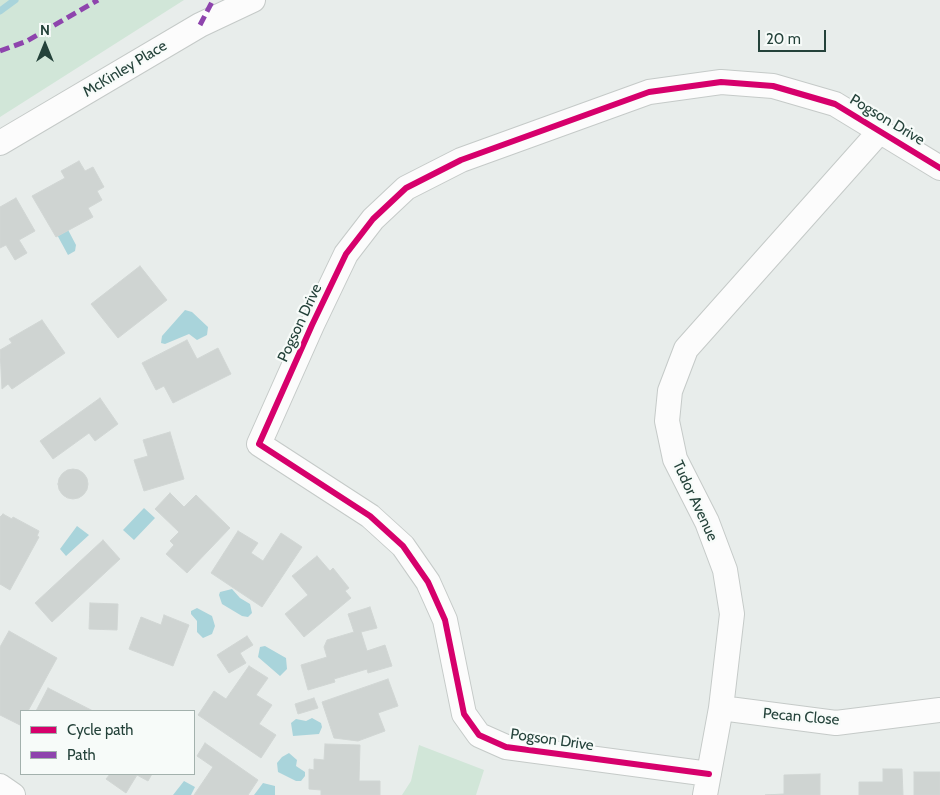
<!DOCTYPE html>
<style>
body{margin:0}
#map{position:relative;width:940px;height:795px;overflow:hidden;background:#e8edeb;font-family:Cabin,sans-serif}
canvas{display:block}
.legend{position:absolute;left:20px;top:710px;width:175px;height:65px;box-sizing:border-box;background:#f7fbf9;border:1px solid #a3b1ad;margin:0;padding:6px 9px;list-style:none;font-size:15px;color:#24423a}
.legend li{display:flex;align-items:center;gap:10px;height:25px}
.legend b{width:25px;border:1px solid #a3b1ad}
.north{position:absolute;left:20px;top:20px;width:50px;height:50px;-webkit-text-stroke:4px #f7fbf9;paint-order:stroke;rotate:0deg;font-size:14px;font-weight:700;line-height:20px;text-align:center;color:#24423a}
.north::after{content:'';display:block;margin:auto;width:18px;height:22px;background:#24423a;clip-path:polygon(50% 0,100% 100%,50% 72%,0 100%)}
.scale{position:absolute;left:758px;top:30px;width:68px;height:22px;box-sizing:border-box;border:2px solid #24423a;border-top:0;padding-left:6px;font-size:15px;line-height:18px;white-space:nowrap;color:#24423a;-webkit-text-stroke:4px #f7fbf9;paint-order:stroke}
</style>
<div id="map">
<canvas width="940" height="795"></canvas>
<ul class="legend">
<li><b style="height:6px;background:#d6006c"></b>Cycle path</li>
<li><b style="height:6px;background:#8e44ad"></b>Path</li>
</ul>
<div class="north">N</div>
<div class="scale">20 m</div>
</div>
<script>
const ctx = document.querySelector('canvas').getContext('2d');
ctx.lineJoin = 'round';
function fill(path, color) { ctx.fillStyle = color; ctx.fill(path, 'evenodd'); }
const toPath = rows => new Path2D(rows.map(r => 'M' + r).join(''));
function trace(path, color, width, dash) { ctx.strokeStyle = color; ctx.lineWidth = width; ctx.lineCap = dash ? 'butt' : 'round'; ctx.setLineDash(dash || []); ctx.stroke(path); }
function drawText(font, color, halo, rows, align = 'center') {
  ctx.font = font + ' Cabin,sans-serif'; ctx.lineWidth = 4.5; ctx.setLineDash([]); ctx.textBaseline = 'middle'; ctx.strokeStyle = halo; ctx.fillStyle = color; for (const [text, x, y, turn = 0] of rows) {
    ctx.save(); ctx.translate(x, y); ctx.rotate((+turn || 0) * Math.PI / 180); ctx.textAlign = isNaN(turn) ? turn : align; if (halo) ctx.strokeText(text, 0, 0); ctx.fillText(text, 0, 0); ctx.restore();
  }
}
fill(toPath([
 [0,0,184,0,0,117],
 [419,745,484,770,476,795,402,795,411,781]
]), '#d1e6d8');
fill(toPath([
 [66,226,76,245,75,251,68,255,55,231],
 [185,310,192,312,208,327,207,335,197,340,189,334,165,344,161,343,162,336],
 [144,508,155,518,134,540,123,530],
 [77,526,89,535,66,556,60,549],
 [232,589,240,598,250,604,252,613,248,617,242,616,222,604,219,595,220,592],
 [197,608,212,616,215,626,212,634,203,638,197,632,197,621,191,614,191,611],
 [265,646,286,658,287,669,280,676,258,657,260,647],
 [312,718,321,723,322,727,319,734,293,736,291,723,296,719,306,721],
 [289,753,297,760,296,766,305,772,305,776,301,781,296,781,278,772,277,763,282,757],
 [184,781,195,787,191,795,173,795],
 [263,783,275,786,275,795,254,795]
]), '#a9d4db');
trace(toPath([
 [0,11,15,0]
]), '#a9d4db', 7);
const building = toPath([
 [79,161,85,171,93,167,104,187,97,191,102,200,88,208,93,217,56,237,32,196,65,178,61,171,79,161],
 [16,198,35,231,19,240,27,253,15,260,6,245,0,248,0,207,16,198],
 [140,266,167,300,118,338,91,304,140,266],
 [42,320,65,353,12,389,8,384,2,389,0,350,12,343,9,339,42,320],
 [187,340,197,359,218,348,231,374,173,403,164,386,156,390,142,363,187,340],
 [100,398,118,424,95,441,89,433,53,459,40,441,100,398],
 [170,432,184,479,144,491,134,460,148,456,143,440,170,432],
 '58 484a15 15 0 1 1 30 0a15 15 0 1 1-30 0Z',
 [170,493,184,507,196,495,230,528,187,573,166,554,174,545,170,541,179,532,155,509,170,493],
 [3,514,12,519,13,517,39,531,37,536,39,537,10,590,0,584,0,517,3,514],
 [238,531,258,543,251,553,263,561,281,533,302,547,262,607,211,573,238,531],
 [103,540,120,559,52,622,35,603,103,540],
 [317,556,330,571,333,568,349,588,345,591,351,598,304,637,285,614,308,595,292,576,317,556],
 [90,603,118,604,117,630,89,629,90,603],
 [370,607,377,628,361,632,367,651,385,645,392,666,368,673,367,669,334,679,335,682,308,690,301,665,327,657,324,647,327,640,354,632,348,614,370,607],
 [164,615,189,625,173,666,129,649,141,617,161,625,164,615],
 [9,631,57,658,28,711,21,711,20,725,0,715,0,647,9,631],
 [247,636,253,645,240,653,246,663,229,673,217,655,247,636],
 [249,666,268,678,256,695,272,705,259,724,276,735,261,758,198,715,214,691,226,699,249,666],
 [388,679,398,706,378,713,385,731,358,741,334,738,322,702,388,679],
 [48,688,93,711,36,711,48,688],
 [314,698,318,708,298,714,295,704,314,698],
 [205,743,258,780,248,795,194,795,213,767,197,756,205,743],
 [325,744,360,745,359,781,380,781,380,795,321,795,321,790,309,789,309,769,314,770,314,759,324,760,325,744],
 [883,769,902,769,903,795,859,795,859,782,883,782,883,769],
 [914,772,940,772,940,795,914,795,914,772],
 [110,774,152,774,148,781,137,775,126,793,106,779,110,774],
 [820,774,820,795,765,795,784,794,784,775,820,774]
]);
fill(building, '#cfd4d2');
trace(building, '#d1d6d4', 1);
const minor = toPath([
 [0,143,200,25,253,0],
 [721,708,836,723,940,710],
 [709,774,506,747,479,735,464,714,445,620,428,582,403,546,370,516,259,444,312,325,346,254,373,219,406,188,461,160,649,92,721,82,773,86,835,104,940,168],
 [0,786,13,795],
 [705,795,721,708,732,614,725,570,707,522,675,459,667,421,670,391,686,349,881,130]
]);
trace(minor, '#c5cac8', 26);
trace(minor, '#fcfcfc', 24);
trace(toPath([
 [200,25,213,0],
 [0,51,27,41,98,0]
]), '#8e44ad', 5, [10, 5]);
trace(toPath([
 [709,774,506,747,479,735,464,714,445,620,428,582,403,546,370,516,259,444,312,325,346,254,373,219,406,188,461,160,649,92,721,82,773,86,835,104,940,168]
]), '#d6006c', 6);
drawText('15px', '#24423a', '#f7fbf9', [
 ["McKinley Place",125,69,-31],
 ["Pogson Drive",887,120,31],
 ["Pogson Drive",300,323,-65],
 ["Tudor Avenue",695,501,65],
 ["Pecan Close",801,717,5],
 ["Pogson Drive",552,740,8]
]);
</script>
